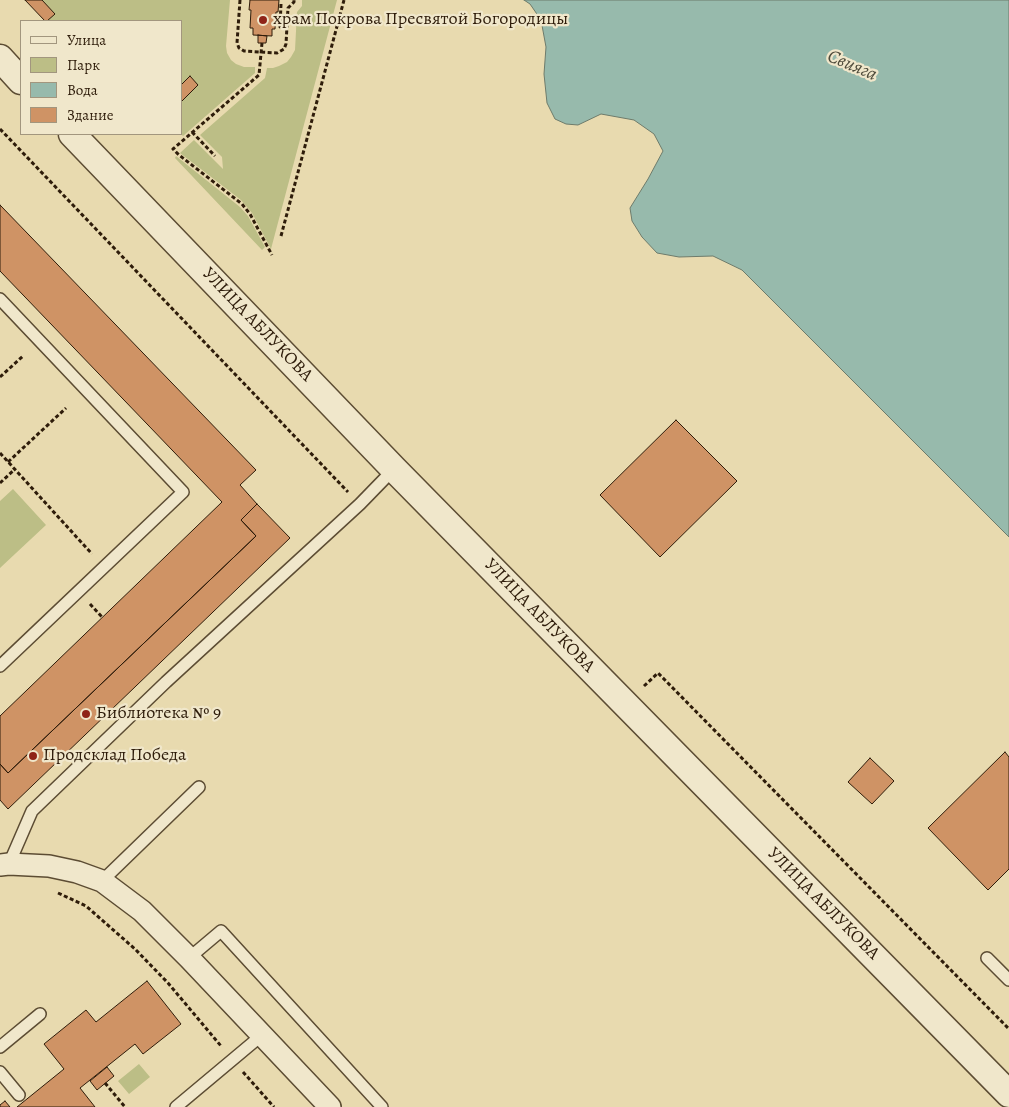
<!DOCTYPE html>
<meta charset="utf-8">
<style>
body{margin:0}
#map{position:relative;width:1009px;height:1107px;overflow:hidden;background:#e8daaf;font-family:Alegreya,serif}
canvas{display:block}
.legend{position:absolute;left:20px;top:20px;width:162px;height:115px;box-sizing:border-box;background:#f0e7cb;border:1px solid #a2967e;margin:0;padding:6px 9px;list-style:none;font-size:15px;color:#2e1c0a}
.legend li{display:flex;align-items:center;gap:10px;height:25px}
.legend b{width:25px;border:1px solid #a2967e}
</style>
<div id="map">
<canvas width="1009" height="1107"></canvas>
<ul class="legend">
<li><b style="height:6px;background:#f0e7cb"></b>Улица</li>
<li><b style="height:14px;background:#bcbe86"></b>Парк</li>
<li><b style="height:14px;background:#97baac"></b>Вода</li>
<li><b style="height:14px;background:#cf9365"></b>Здание</li>
</ul>
</div>
<script>
const ctx = document.querySelector('canvas').getContext('2d');
ctx.lineJoin = 'round';
function fill(path, color) { ctx.fillStyle = color; ctx.fill(path, 'evenodd'); }
const toPath = rows => new Path2D(rows.map(r => 'M' + r).join(''));
function trace(path, color, width, dash) { ctx.strokeStyle = color; ctx.lineWidth = width; ctx.lineCap = dash ? 'butt' : 'round'; ctx.setLineDash(dash || []); ctx.stroke(path); }
function drawText(font, color, halo, rows, align = 'center') {
  ctx.font = font + ' Alegreya,serif'; ctx.lineWidth = 4.5; ctx.setLineDash([]); ctx.textBaseline = 'middle'; ctx.strokeStyle = halo; ctx.fillStyle = color; for (const [text, x, y, turn = 0] of rows) {
    ctx.save(); ctx.translate(x, y); ctx.rotate((+turn || 0) * Math.PI / 180); ctx.textAlign = isNaN(turn) ? turn : align; if (halo) ctx.strokeText(text, 0, 0); ctx.fillText(text, 0, 0); ctx.restore();
  }
}
fill(toPath([
 [26,0,230,0,226,46,227,53,231,60,236,64,244,67,255,67,255,73,183,136,181,134,181,21,46,21],
 [302,0,337,0,271,249,252,213,241,200,180,153,194,140,223,169,222,157,200,135,265,78,267,68,273,68,279,66,287,62,291,57,295,50,297,12,302,6],
 [176,156,240,207,248,216,265,247,262,250,175,158],
 [13,489,46,525,0,568,0,501],
 [139,1064,150,1077,129,1094,118,1081]
]), '#bcbe86');
const water = toPath([
 [524,0,1009,0,1009,537,742,270,713,256,679,257,657,253,642,237,632,221,630,208,648,179,663,151,654,134,634,120,601,114,578,125,566,124,555,119,547,103,544,74,546,47,541,20,530,4,524,0]
]);
fill(water, '#97baac');
trace(water, '#6d7b6b', 1);
const building = toPath([
 [25,0,42,0,55,14,47,21,45,21,25,0],
 [250,0,279,0,278,12,276,12,275,29,272,29,272,36,253,35,253,28,250,28,251,10,249,10,250,0],
 [258,35,267,36,266,43,258,43,258,35],
 [190,76,198,85,181,102,181,85,190,76],
 [0,205,256,470,240,485,257,504,241,520,256,536,8,773,0,764,0,716,222,502,0,271,0,205],
 [676,420,737,481,660,557,600,495,676,420],
 [257,504,290,538,8,809,0,800,0,764,8,773,256,536,241,520,257,504],
 [1005,752,1009,757,1009,869,988,890,928,828,1005,752],
 [870,758,894,781,872,804,848,782,870,758],
 [147,981,181,1024,143,1054,135,1044,80,1088,95,1107,17,1107,64,1069,44,1044,86,1010,96,1022,147,981],
 [107,1067,114,1076,97,1090,90,1081,107,1067],
 [5,1101,10,1107,0,1107,0,1105,5,1101]
]);
fill(building, '#cf9365');
trace(building, '#2e1c0a', 1);
const service = toPath([
 [0,299,183,492,0,666],
 [9,864,32,811,166,682,360,504,394,469],
 [102,881,199,787],
 [189,958,221,931,382,1107],
 [987,958,1009,980],
 [0,1047,40,1014],
 [0,1072,19,1095],
 [176,1107,262,1035]
]);
const minor = toPath([
 [0,865,9,864,49,866,77,872,102,881,142,911,189,958,330,1107]
]);
const tertiary = toPath([
 [0,58,21,81],
 [72,134,394,469,1009,1094]
]);
trace(service, '#5c4c33', 14);
trace(minor, '#5c4c33', 24);
trace(tertiary, '#5c4c33', 29);
trace(toPath([
 [240,0,237,43,239,48,244,51,277,53,284,49,286,44,288,8,294,2,294,0],
 [281,4,280,27,287,27],
 [262,43,259,75,173,149,179,155,242,204,250,214,272,255],
 [0,129,348,492],
 [192,132,215,156],
 [281,236,344,0],
 [0,377,23,356],
 [0,453,92,554],
 [8,462,66,408],
 [0,483,15,469],
 [90,604,102,617],
 [644,686,658,673,1009,1029],
 [58,893,86,906,135,949,168,983,221,1046],
 [243,1072,274,1107],
 [105,1083,125,1107]
]), '#2e1c0a', 3, [4, 2.5]);
trace(service, '#f0e7cb', 11);
trace(minor, '#f0e7cb', 21);
trace(tertiary, '#f0e7cb', 26);
for (const [x, y, r, color] of [
 [263,20,5,"#8f2418"],
 [86,714,5,"#8f2418"],
 [33,756,5,"#8f2418"]
]) { const dot = new Path2D(); dot.arc(x, y, r, 0, 2 * Math.PI); ctx.fillStyle = color; ctx.fill(dot); trace(dot, '#f0e7cb', 2); }
drawText('18px', '#2e1c0a', '#f0e7cb', [
 ["храм Покрова Пресвятой Богородицы",273,20],
 ["Библиотека № 9",96,714],
 ["Продсклад Победа",43,756]
], 'left');
drawText('18px', '#2e1c0a', '#f0e7cb', [
 ["УЛИЦА АБЛУКОВА",257,325,46],
 ["УЛИЦА АБЛУКОВА",539,616,46],
 ["УЛИЦА АБЛУКОВА",823,904,45]
]);
drawText('italic 19px', '#4e4b3b', '#f0e7cb', [
 ["Свияга",852,66,23]
]);
</script>
